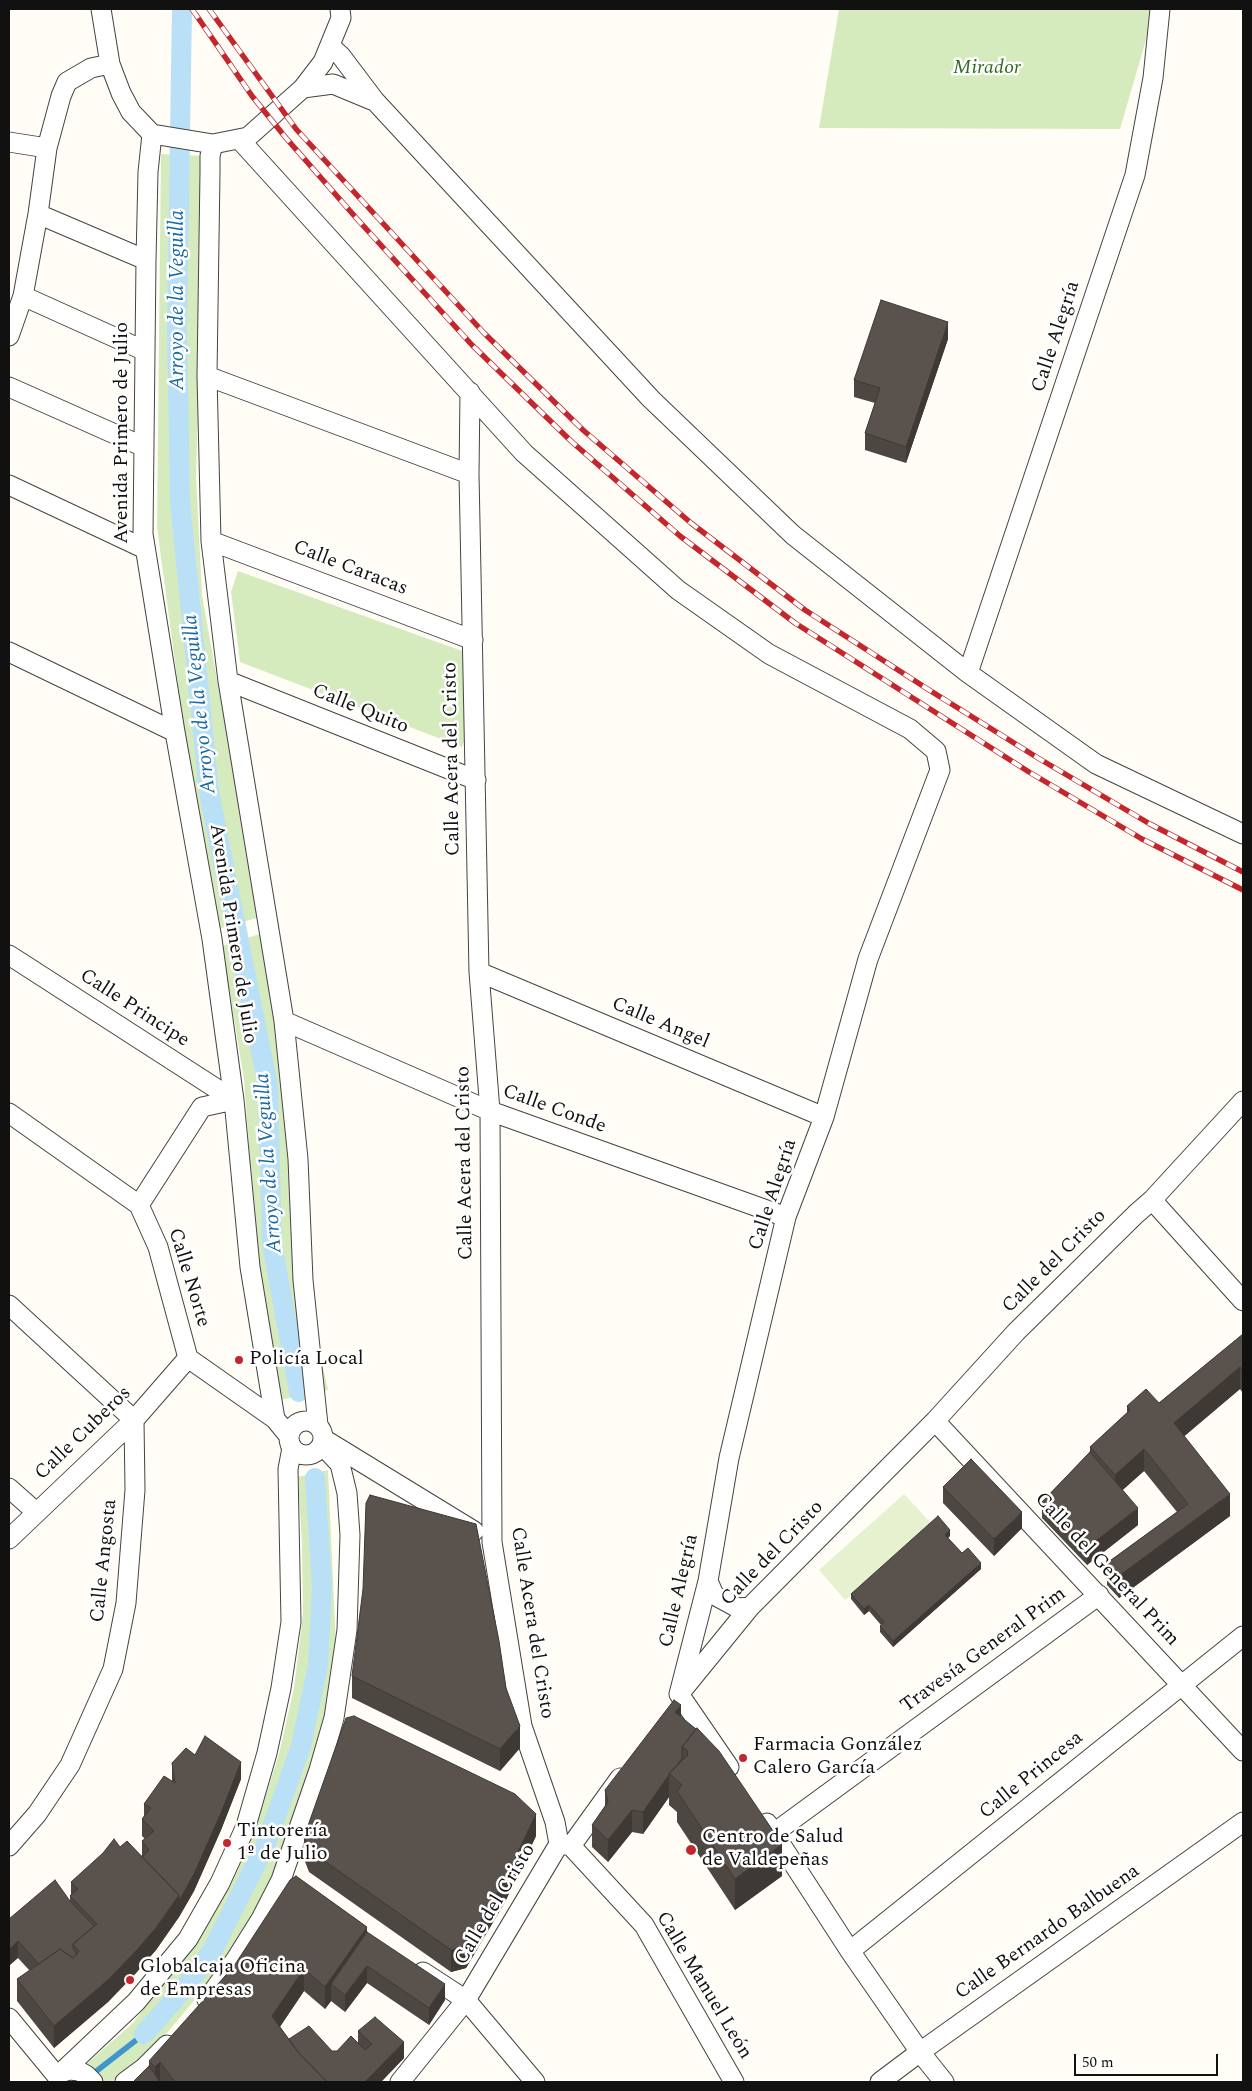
<!DOCTYPE html>
<meta charset="utf-8">
<style>
body{margin:0}
#map{position:relative;width:1252px;height:2091px;overflow:hidden;background:#fffdf5;font-family:Spectral,serif}
canvas{display:block}
.frame{position:absolute;inset:0;border:10px solid #111;pointer-events:none}
.scale{position:absolute;left:1074px;top:2054px;width:144px;height:22px;box-sizing:border-box;border:2px solid #111;border-top:0;padding-left:6px;font-size:15px;line-height:18px;white-space:nowrap;color:#111;-webkit-text-stroke:4px #fff;paint-order:stroke}
</style>
<div id="map">
<canvas width="1252" height="2091"></canvas>
<div class="frame"></div>
<div class="scale">50 m</div>
</div>
<script>
const ctx = document.querySelector('canvas').getContext('2d');
ctx.lineJoin = 'round';
function fill(path, color) { ctx.fillStyle = color; ctx.fill(path, 'evenodd'); }
const toPath = rows => new Path2D(rows.map(r => 'M' + r).join(''));
function trace(path, color, width, dash) { ctx.strokeStyle = color; ctx.lineWidth = width; ctx.lineCap = dash ? 'butt' : 'round'; ctx.setLineDash(dash || []); ctx.stroke(path); }
function drawText(font, color, halo, rows, align = 'center') {
  ctx.font = font + ' Spectral,serif'; ctx.lineWidth = 5; ctx.setLineDash([]); ctx.textBaseline = 'middle'; ctx.strokeStyle = halo; ctx.fillStyle = color; for (const [text, x, y, turn = 0] of rows) {
    ctx.save(); ctx.translate(x, y); ctx.rotate((+turn || 0) * Math.PI / 180); ctx.textAlign = isNaN(turn) ? turn : align; if (halo) ctx.strokeText(text, 0, 0); ctx.fillText(text, 0, 0); ctx.restore();
  }
}
fill(toPath([
 [839,9,1155,9,1120,129,819,128],
 [161,154,205,156,196,476,202,595,239,803,267,915,211,931,157,527],
 [238,571,468,653,470,724,462,747,240,662,231,592],
 [263,933,283,1073,303,1280,328,1390,280,1400,258,1271,244,1079,222,946],
 [328,1470,336,1646,328,1715,286,1844,272,1876,252,1915,220,1966,204,1989,166,2034,133,2066,112,2082,95,2082,83,2067,132,2024,196,1941,218,1906,254,1832,279,1754,294,1688,303,1614,302,1543,298,1477]
]), '#d5ebbd');
fill(toPath([
 [904,1494,931,1523,845,1600,819,1570]
]), '#e6f2cf');
trace(toPath([
 [94,2073,144,2034]
]), '#3f96cf', 5.5);
trace(toPath([
 [182,9,177,327,180,502,209,792,268,1086,272,1244,299,1392],
 [144,2034,182,1991,212,1951,266,1844,301,1746,318,1665,322,1587,315,1478]
]), '#b9e0f7', 20);
const minor = toPath([
 [101,9,110,64,121,93,131,112,152,134,213,144,248,137,303,88,323,62,341,18,340,9],
 [330,46,341,56,375,101,651,399,793,535,968,673,1096,764,1243,834],
 [303,88,333,84,374,101],
 [152,134,148,172,146,260,143,534,175,732,212,939,234,1100,250,1267,275,1419,289,1436],
 [239,139,524,453,678,590,769,654,910,729,936,751,940,770,868,959,824,1117,786,1217,729,1458,708,1581,679,1694,729,1767],
 [9,142,47,148],
 [213,144,210,156,210,172,207,376,211,541,228,681,284,1021,298,1159,303,1280,318,1425],
 [38,214,146,260],
 [23,296,145,351],
 [9,336,23,296,38,214,47,148,61,96,67,82,91,68,110,64],
 [207,376,469,474],
 [9,387,144,447],
 [470,392,469,474,479,972,490,1111,492,1542,522,1726,555,1822,559,1844],
 [9,485,145,549],
 [211,541,473,640],
 [9,652,175,732],
 [968,673,1135,175,1153,78,1160,9],
 [228,681,476,780],
 [9,955,234,1100],
 [479,972,824,1117],
 [284,1021,490,1111,786,1217],
 [9,1113,139,1205,158,1247,188,1358,275,1419],
 [1152,1200,1243,1301],
 [139,1205,202,1107,234,1100],
 [9,1305,134,1420,135,1490,126,1603,113,1669,70,1765,37,1814,9,1846],
 '289 1438a17 17 0 1 1 34 0a17 17 0 1 1-34 0Z',
 [935,1421,1243,1751],
 [327,1441,474,1531],
 [9,1488,36,1512],
 [9,1539,134,1420,188,1358],
 [708,1581,714,1595,738,1608,750,1607],
 [684,1688,750,1607,935,1421,1016,1332,1136,1214,1152,1200,1243,1101],
 [767,1823,850,1951,920,2052,944,2082],
 [774,1833,1099,1595],
 [571,1846,644,1925,734,2082],
 [850,1951,1243,1636],
 [423,1972,466,2000,535,2082],
 [207,2000,236,1959,261,1919,281,1880,319,1770,334,1718,347,1630,350,1535,347,1493,340,1464,322,1445],
 [9,2018,56,2075],
 [62,2072,136,2002,188,1939,220,1883,246,1826,267,1753,281,1688,291,1622,288,1469,292,1448],
 [57,2074,70,2070,79,2071,86,2075,93,2082],
 [125,2082,144,2068,167,2045],
 [400,2082,466,2000,559,1844,571,1846,620,1778],
 [880,2082,920,2052,1243,1822]
]);
trace(minor, '#444', 21);
trace(minor, '#fff', 19);
const rail = toPath([
 [192,9,252,96,286,138,358,220,472,345,572,442,680,536,795,623,1029,772,1142,839,1243,890],
 [209,9,296,129,484,333,583,430,691,523,805,610,926,688,1038,758,1150,824,1243,872]
]);
trace(rail, '#c4262e', 5.5);
trace(rail, '#fff', 4, [11]);
fill(toPath([
 [948,339,906,463,865,450,865,433,875,403,854,397,854,380],
 [1243,1334,1243,1393,1240,1389,1184,1436,1230,1516,1119,1598,1107,1585,1107,1563,1177,1512,1144,1471,1122,1490,1138,1525,1087,1565,1042,1518,1042,1502,1090,1452,1090,1447,1127,1413,1127,1406,1159,1403],
 [943,1487,1022,1528,994,1556,943,1503],
 [950,1536,948,1538,962,1553,981,1569,893,1647,880,1632,880,1626,881,1625,869,1611,864,1615,851,1599,851,1594],
 [352,1676,506,1688,520,1748,500,1771,352,1698],
 [681,1716,782,1876,735,1910,677,1822,677,1812,669,1805,669,1797,643,1834,632,1832,608,1862,592,1847,592,1825,605,1806,605,1790],
 [195,1755,241,1779,221,1830,194,1891,179,1917,156,1950,136,1973,108,2002,54,2048,17,2001,17,1979,30,1971,18,1958,9,1919,70,1901,70,1896,71,1894,71,1882,120,1847,142,1856,142,1841,145,1839,142,1836,142,1819,144,1816,144,1804,172,1781,172,1763],
 [536,1836,505,1902,466,1968,451,1972,309,1872,304,1859,304,1837],
 [367,1932,445,2000,429,2025,367,1983,345,2012,331,2001,325,2009,304,1991,280,2027,289,2039,332,2051,337,2051,358,2043,358,2031,404,2058,381,2082,133,2082,149,2066,149,2061]
]), '#4d4742');
fill(toPath([
 [948,322,948,339,906,463,906,447],
 [1240,1367,1240,1389,1174,1445,1174,1423],
 [1144,1449,1144,1471,1115,1497,1115,1475],
 [1230,1494,1230,1516,1119,1598,1119,1576],
 [1138,1508,1138,1525,1087,1565,1087,1548],
 [1022,1512,1022,1528,994,1556,994,1539],
 [950,1530,950,1536,945,1541,945,1535],
 [981,1563,981,1569,893,1647,893,1641],
 [869,1605,869,1611,864,1615,864,1609],
 [681,1705,681,1727,675,1712],
 [520,1726,520,1748,500,1771,500,1749],
 [241,1762,241,1779,221,1830,194,1891,179,1917,156,1950,136,1973,108,2002,54,2048,54,2026],
 [669,1775,669,1797,643,1834,643,1812],
 [632,1810,632,1832,608,1862,608,1840],
 [536,1814,536,1836,505,1902,466,1968,451,1972,451,1950],
 [782,1844,782,1876,735,1910,735,1879],
 [367,1927,367,1949,331,1984,331,2001,325,2009,325,1987],
 [18,1941,18,1958,9,1966,9,1950],
 [367,1966,367,1983,345,2012,345,1995],
 [304,1969,304,1991,272,2038,272,2016],
 [445,1984,445,2000,429,2025,429,2008],
 [404,2042,404,2058,381,2082,365,2082],
 [160,2062,160,2082,155,2082,155,2067]
]), '#3f3936');
const building = toPath([
 [881,300,948,322,906,447,865,433,880,388,854,380,881,300],
 [1243,1334,1243,1371,1240,1367,1174,1423,1230,1494,1119,1576,1107,1563,1188,1504,1144,1449,1115,1475,1090,1447,1130,1410,1127,1406,1146,1389,1159,1403,1243,1334],
 [1090,1452,1138,1508,1087,1548,1042,1502,1090,1452],
 [971,1459,1022,1512,994,1539,943,1487,971,1459],
 [370,1495,476,1524,499,1641,506,1688,520,1726,500,1749,352,1676,363,1589,366,1503,370,1495],
 [938,1516,950,1530,945,1535,962,1553,968,1548,981,1563,893,1641,880,1626,884,1622,869,1605,864,1609,851,1594,938,1516],
 [674,1700,681,1705,675,1712,696,1729,682,1747,682,1758,675,1768,669,1773,669,1775,643,1812,632,1810,608,1840,592,1825,608,1802,605,1790,674,1700],
 [354,1716,515,1794,536,1814,505,1880,466,1946,451,1950,309,1850,304,1837,346,1718,354,1716],
 [697,1728,719,1751,782,1844,735,1879,677,1791,682,1785,669,1773,688,1755,687,1750,682,1747,697,1728],
 [205,1736,241,1762,221,1813,194,1874,179,1901,179,1895,142,1857,149,1850,142,1841,154,1831,142,1819,151,1808,144,1804,164,1776,175,1783,172,1763,186,1748,195,1755,205,1736],
 [114,1839,120,1847,127,1841,179,1895,156,1928,136,1951,108,1980,54,2026,17,1979,60,1949,73,1958,79,1951,73,1944,97,1924,70,1896,78,1889,71,1882,103,1853,114,1839],
 [296,1876,367,1927,325,1987,304,1969,272,2016,298,2052,327,2082,175,2082,160,2062,155,2067,149,2061,234,1966,290,1880,296,1876],
 [55,1880,70,1901,94,1926,73,1944,73,1949,77,1954,73,1958,60,1949,39,1964,18,1941,9,1950,9,1919,55,1880],
 [367,1932,445,1984,429,2008,367,1966,345,1995,331,1984,367,1932],
 [375,2017,404,2042,365,2082,327,2082,298,2052,289,2039,309,2026,332,2051,337,2051,351,2036,365,2050,372,2044,358,2031,375,2017],
 [149,2066,160,2082,133,2082,149,2066]
]);
fill(building, '#5a524d');
trace(building, '#3f3936', 1);
for (const [x, y, r, color] of [
 [239,1360,5,"#c4262e"],
 [743,1758,5,"#c4262e"],
 [227,1843,5,"#c4262e"],
 [691,1850,6,"#c4262e"],
 [130,1980,5,"#c4262e"]
]) { const dot = new Path2D(); dot.arc(x, y, r, 0, 2 * Math.PI); ctx.fillStyle = color; ctx.fill(dot); trace(dot, '#fff', 2); }
drawText('italic 20px', '#2f6b1f', '#fff', [
 ["Mirador",987,69]
]);
drawText('20px', '#111', '#fff', [
 ["Calle Alegría",1057,337,-72],
 ["Avenida Primero de Julio",123,433,-90],
 ["Calle Caracas",350,569,21],
 ["Calle Quito",360,710,22],
 ["Calle Acera del Cristo",453,759,-91],
 ["Avenida Primero de Julio",232,934,81],
 ["Calle Principe",134,1009,33],
 ["Calle Angel",660,1024,23],
 ["Calle Conde",554,1110,20],
 ["Calle Acera del Cristo",466,1163,-91],
 ["Calle Alegría",774,1195,-72],
 ["Calle del Cristo",1055,1262,-45],
 ["Calle Norte",188,1278,73],
 ["Calle Cuberos",84,1434,-44],
 ["Calle del Cristo",773,1554,-46],
 ["Calle Angosta",105,1561,-84],
 ["Calle del General Prim",1106,1570,47],
 ["Calle Alegría",680,1591,-77],
 ["Calle Acera del Cristo",531,1623,81],
 ["Travesía General Prim",984,1651,-36],
 ["Calle Princesa",1032,1776,-39],
 ["Calle del Cristo",496,1905,-59],
 ["Calle Bernardo Balbuena",1048,1933,-35],
 ["Calle Manuel León",703,1986,59]
]);
drawText('20px', '#111', '#fff', [
 ["Policía Local",249,1360],
 ["Farmacia González",753,1746],
 ["Calero García",753,1769],
 ["Tintorería",237,1832],
 ["1º de Julio",237,1855],
 ["Centro de Salud",702,1838],
 ["de Valdepeñas",702,1861],
 ["Globalcaja Oficina",140,1968],
 ["de Empresas",140,1991]
], 'left');
drawText('italic 21px', '#1768a6', '#fff', [
 ["Arroyo de la Veguilla",179,300,-90],
 ["Arroyo de la Veguilla",201,704,-96],
 ["Arroyo de la Veguilla",270,1163,-94]
]);
</script>
